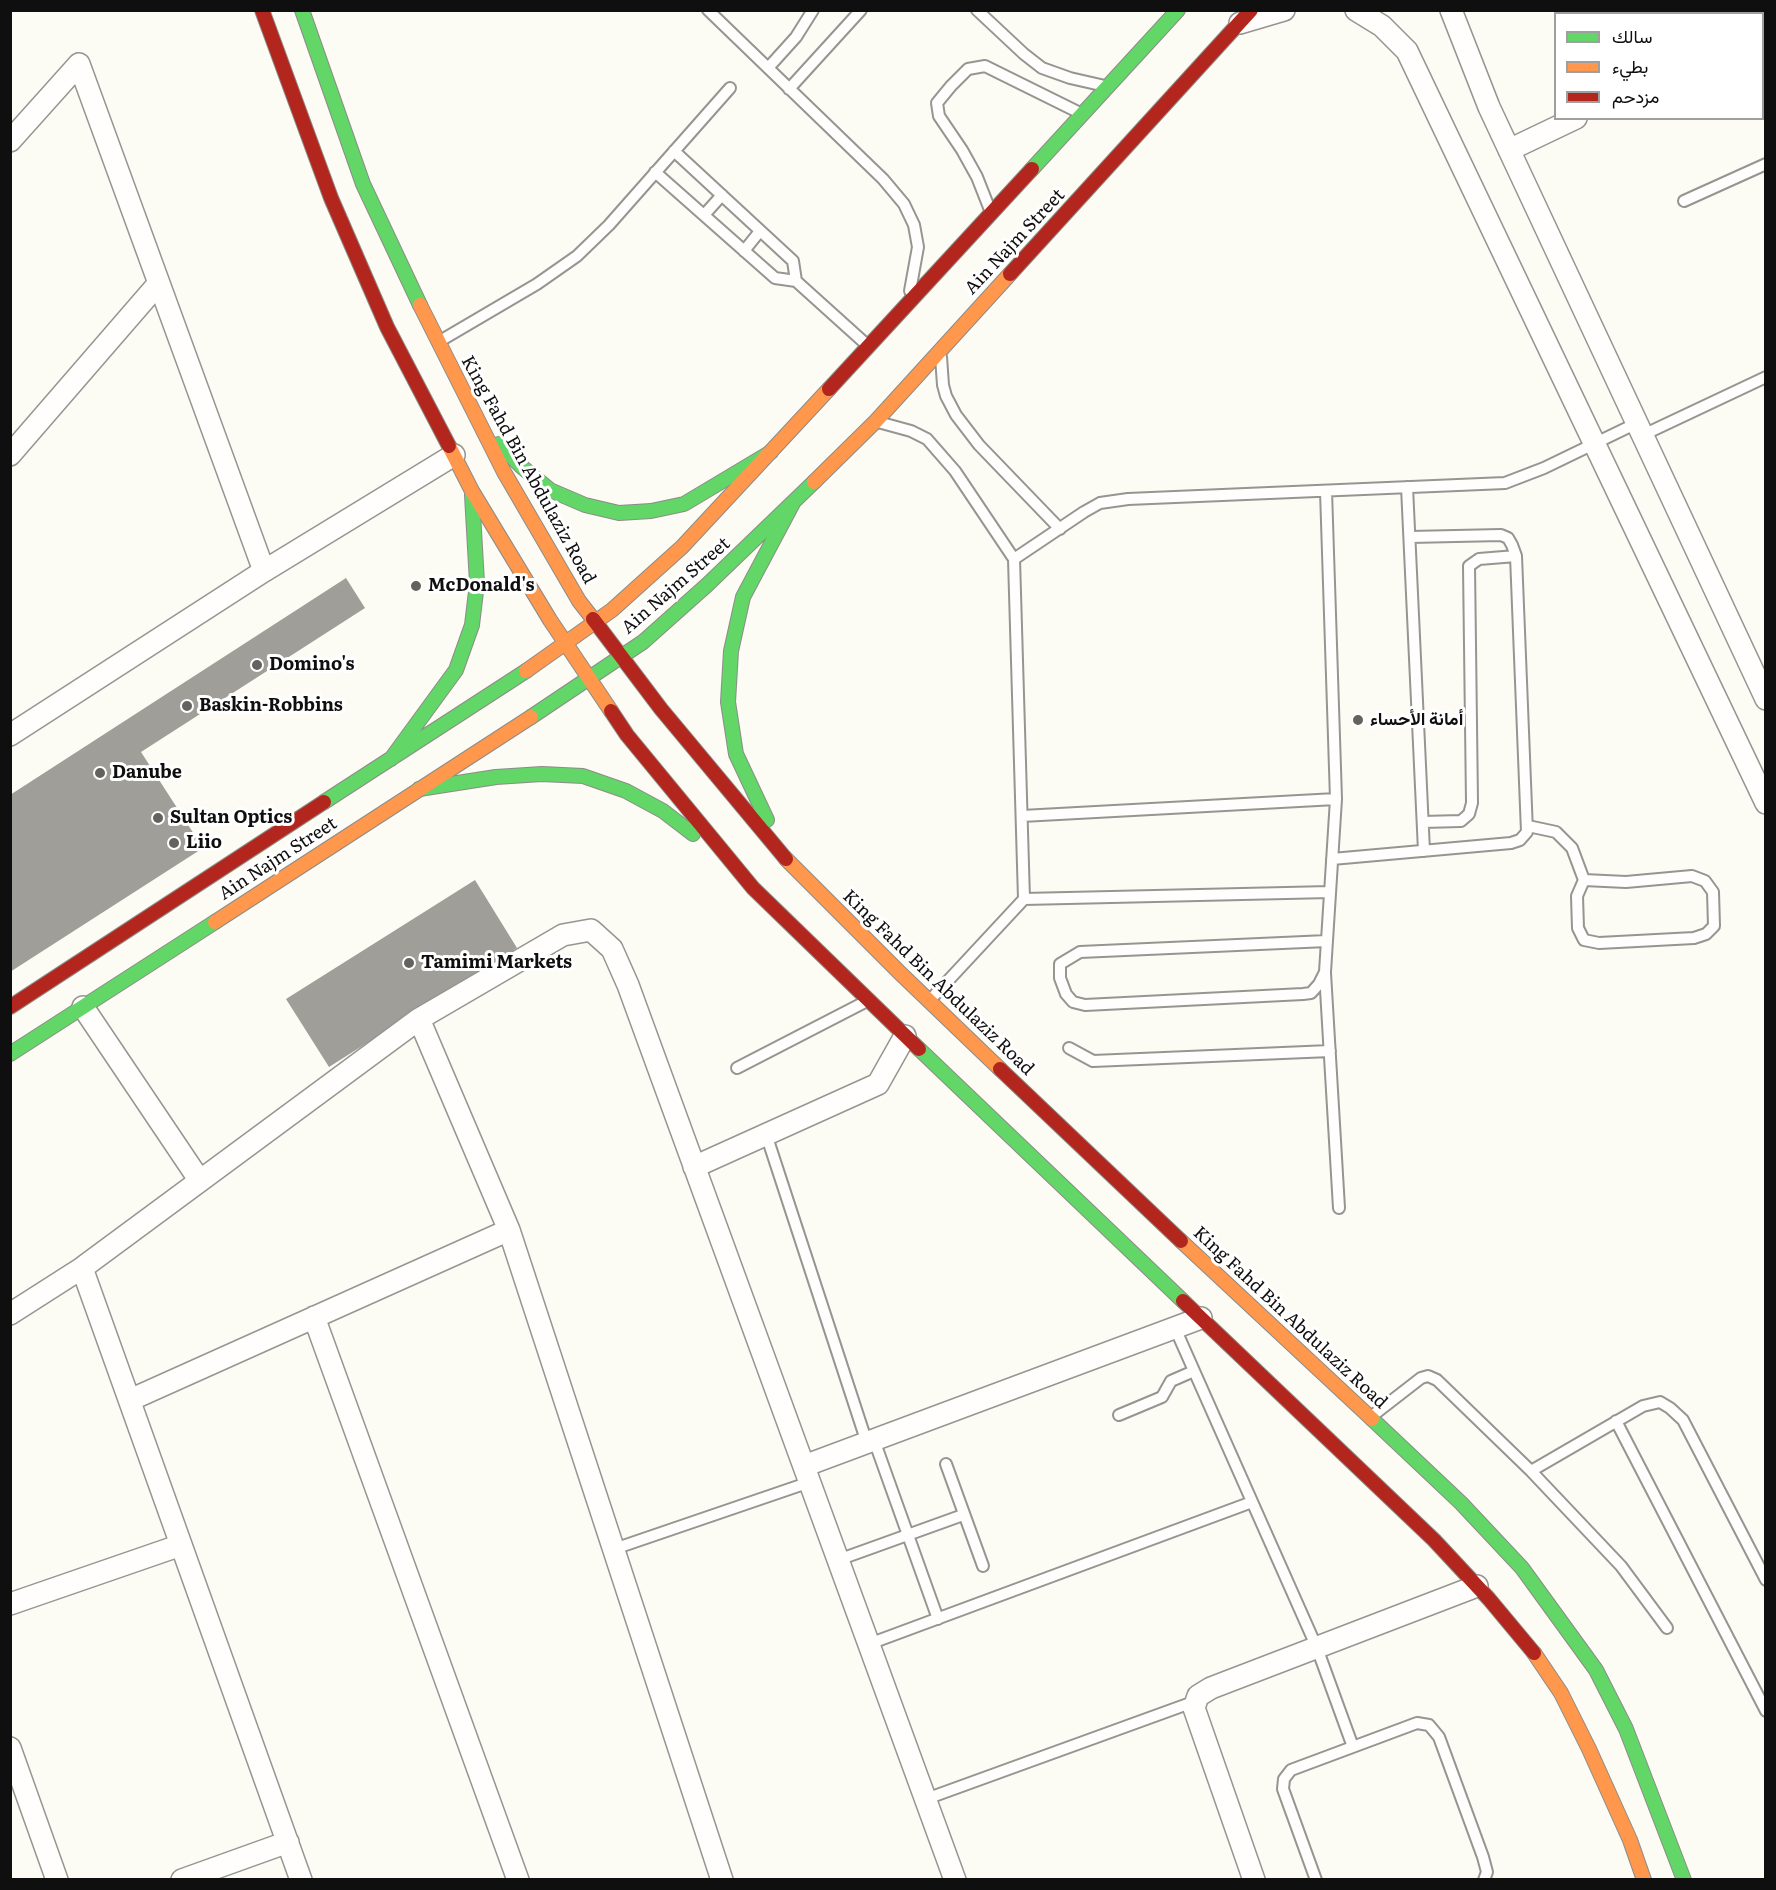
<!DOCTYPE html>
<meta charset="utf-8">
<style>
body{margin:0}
#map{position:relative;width:1776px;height:1890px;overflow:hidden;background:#fcfbf4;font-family:Literata,Vazirmatn,serif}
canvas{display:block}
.frame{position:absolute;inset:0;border:12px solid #0f0f0f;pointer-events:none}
.legend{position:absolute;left:1554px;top:12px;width:210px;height:108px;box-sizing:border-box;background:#fff;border:2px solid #9f9f9f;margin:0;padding:8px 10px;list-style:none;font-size:18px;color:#0f0f0f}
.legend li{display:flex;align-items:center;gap:12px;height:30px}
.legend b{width:30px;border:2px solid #9f9f9f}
</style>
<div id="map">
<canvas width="1776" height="1890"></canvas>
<div class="frame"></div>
<ul class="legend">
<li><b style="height:8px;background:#63d668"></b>سالك</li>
<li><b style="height:8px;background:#ff974d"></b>بطيء</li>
<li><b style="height:8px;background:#b3261e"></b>مزدحم</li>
</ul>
</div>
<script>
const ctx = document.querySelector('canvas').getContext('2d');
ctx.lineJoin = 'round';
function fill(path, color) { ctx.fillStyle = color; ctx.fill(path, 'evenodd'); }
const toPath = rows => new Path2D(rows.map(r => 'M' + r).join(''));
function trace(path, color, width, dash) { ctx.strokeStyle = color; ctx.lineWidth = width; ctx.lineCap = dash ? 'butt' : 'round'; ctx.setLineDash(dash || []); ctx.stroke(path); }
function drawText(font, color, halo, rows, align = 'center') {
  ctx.font = font + ' Literata,Vazirmatn,serif'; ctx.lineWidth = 6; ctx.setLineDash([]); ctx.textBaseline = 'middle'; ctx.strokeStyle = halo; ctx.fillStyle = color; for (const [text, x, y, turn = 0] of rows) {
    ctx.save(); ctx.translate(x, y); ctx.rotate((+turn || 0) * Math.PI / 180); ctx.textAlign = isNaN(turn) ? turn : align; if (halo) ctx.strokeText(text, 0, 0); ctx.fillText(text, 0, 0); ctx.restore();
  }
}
fill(toPath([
 [346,578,365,608,141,752,203,848,10,972,10,795],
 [475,880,517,948,329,1067,286,999]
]), '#a09e99');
const lane = toPath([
 [708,10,883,179,904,204,914,225,918,247,910,291],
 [977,10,1024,54,1042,68,1070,78,1105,86],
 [768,68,796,37,813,10],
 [789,89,861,10],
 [674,151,793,261,796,281],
 [655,172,775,278,796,281,867,345],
 [1684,201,1766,164],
 [990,210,977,177,962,150,939,116,937,103,951,86,968,69,985,66,1080,113],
 [704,215,722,195],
 [744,251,760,231],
 [440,341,537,284,577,256,609,225,730,88],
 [941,357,943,385,946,396,956,415,979,445,1060,529],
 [878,422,911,431,927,439,955,471,1014,559,1024,899,931,999],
 [1643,435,1766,377],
 [1407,487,1424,851],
 [1326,491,1336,799,1325,972,1319,984,1311,993,1303,994,1085,1005,1073,1002,1066,994,1060,978,1060,964,1080,952,1327,941],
 [1014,559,1084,512,1100,503,1128,499,1505,483,1544,468,1637,423],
 [1022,816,1336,799],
 [1423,822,1461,821,1469,814,1472,803,1469,566,1479,559,1516,556],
 [1528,826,1556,832,1572,848,1584,880,1577,896,1578,928,1584,940,1599,943,1694,938,1706,934,1714,926,1713,892,1705,881,1692,876,1626,882,1584,880],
 [1332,859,1511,843,1520,840,1527,832,1516,556,1512,545,1508,538,1501,535,1410,537],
 [1024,899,1330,892],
 [1325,973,1339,1208],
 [1069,1048,1093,1061,1330,1051],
 [737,1068,865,1002],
 [766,1134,867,1443],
 [1175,1328,1317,1648,1353,1747],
 [1119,1415,1162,1397,1171,1381,1194,1371],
 [1372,1416,1421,1378,1428,1376,1437,1380,1531,1471,1621,1566,1667,1628],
 [1616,1421,1766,1711],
 [874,1440,938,1619],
 [946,1464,983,1566],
 [1531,1471,1643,1406,1660,1402,1670,1408,1683,1420,1766,1580],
 [614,1549,810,1482],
 [838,1560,963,1515],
 [869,1644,1252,1502],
 [926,1799,1196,1701],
 [1316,1880,1283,1789,1284,1779,1291,1770,1417,1723,1429,1725,1439,1737,1483,1857,1487,1872,1484,1880]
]);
const street = toPath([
 [1356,10,1382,26,1407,51,1766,803],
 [1451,10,1489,107,1766,699],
 [1240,23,1284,10],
 [1762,30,1766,28],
 [10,141,79,64,264,571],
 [1509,150,1576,118],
 [10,455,158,284],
 [10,735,264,571,454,455],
 [83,1007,200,1181],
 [419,1019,563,935,591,930,612,949,628,985,955,1880],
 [694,1167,878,1084,905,1036],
 [82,1268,301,1880],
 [10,1314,82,1268,419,1019,509,1230,722,1880],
 [314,1317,518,1880],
 [130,1400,509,1230],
 [804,1466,1201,1318],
 [10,1604,181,1545],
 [10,1748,57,1880],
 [182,1880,288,1842],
 [1254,1880,1194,1708,1198,1696,1211,1688,1477,1586]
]);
const fast = toPath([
 [302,10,363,184,420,305],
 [1032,169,1178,10],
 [499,444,522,467,550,490,585,505,619,513,651,511,684,504,771,452],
 [531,717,643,642,707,585,814,482],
 [391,759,456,670,472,625,477,583,472,495],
 [419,789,496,777,542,774,583,776,626,791,663,811,693,834],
 [324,802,526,671],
 [767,820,736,754,728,702,731,651,743,597,793,503],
 [919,1049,1183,1301],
 [10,1054,215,922],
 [1372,1419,1461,1503,1522,1568,1596,1670,1626,1729,1684,1880]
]);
const slow = toPath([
 [420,305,504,472,579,601,593,619],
 [449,446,472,491,550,620,611,711],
 [814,482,876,421,1010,274],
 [526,671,612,610,682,547,829,389],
 [786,859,900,973,1000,1069],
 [215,922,531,717],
 [1181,1241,1372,1419],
 [1534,1653,1561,1693,1589,1749,1630,1840,1644,1880]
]);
const jam = toPath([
 [262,10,331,198,387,327,449,446],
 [1010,274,1251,10],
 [829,389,1032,169],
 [593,619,661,709,786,859],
 [611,711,627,735,753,888,919,1049],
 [10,1007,324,802],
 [1000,1069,1181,1241],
 [1183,1301,1434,1540,1489,1599,1534,1653]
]);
trace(lane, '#969592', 14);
trace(street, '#969592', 24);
trace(fast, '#8c8c89', 16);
trace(slow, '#8c8c89', 16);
trace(jam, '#8c8c89', 16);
trace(lane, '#fffefd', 10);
trace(street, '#fffefd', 21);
trace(fast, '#63d668', 14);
trace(slow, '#ff974d', 14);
trace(jam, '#b3261e', 14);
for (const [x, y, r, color] of [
 [416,586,6,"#62625f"],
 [257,665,6,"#62625f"],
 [187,706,6,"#62625f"],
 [1358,720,6,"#62625f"],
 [100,773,6,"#62625f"],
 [158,818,6,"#62625f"],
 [174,843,6,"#62625f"],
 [409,963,6,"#62625f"]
]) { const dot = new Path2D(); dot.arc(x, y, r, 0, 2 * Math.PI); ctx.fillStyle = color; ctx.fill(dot); trace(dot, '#fff', 2); }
drawText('18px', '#0f0f0f', '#fff', [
 ["Ain Najm Street",1015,242,-47],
 ["King Fahd Bin Abdulaziz Road",528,470,61],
 ["Ain Najm Street",676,586,-41],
 ["Ain Najm Street",278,859,-33],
 ["King Fahd Bin Abdulaziz Road",938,983,44],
 ["King Fahd Bin Abdulaziz Road",1290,1318,43]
]);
drawText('bold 18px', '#0f0f0f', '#fff', [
 ["McDonald's",428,586],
 ["Domino's",269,665],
 ["Baskin-Robbins",199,706],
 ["أمانة الأحساء",1370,720],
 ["Danube",112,773],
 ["Sultan Optics",170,818],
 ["Liio",186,843],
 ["Tamimi Markets",421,963]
], 'left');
</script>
